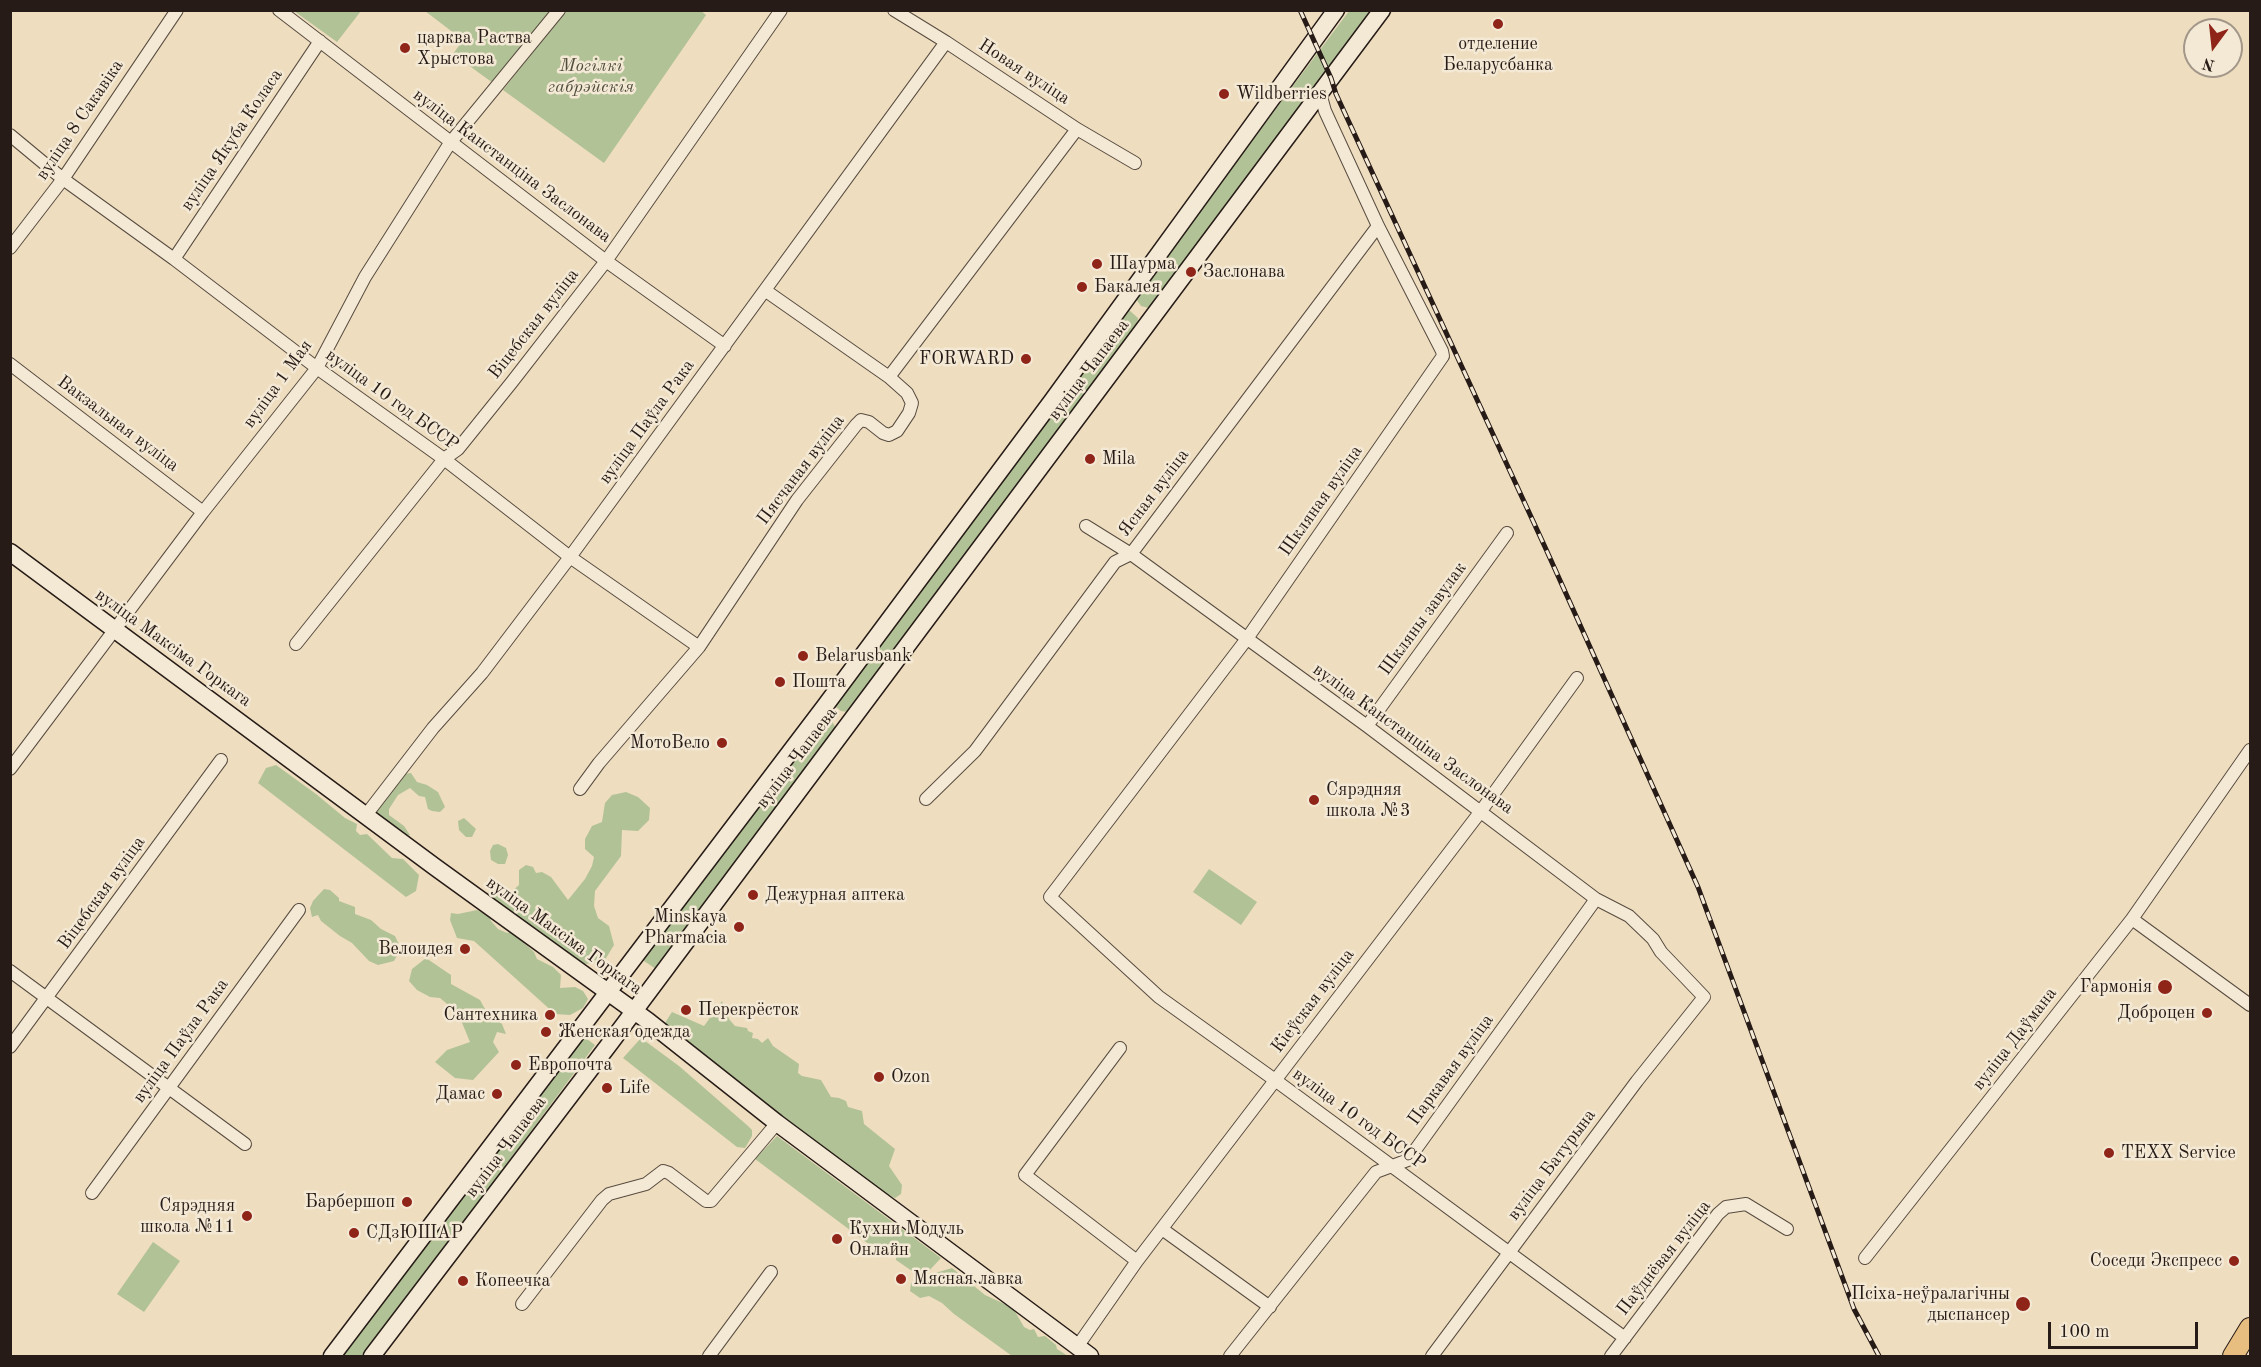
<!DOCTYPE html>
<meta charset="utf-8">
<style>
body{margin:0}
#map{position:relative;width:2261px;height:1367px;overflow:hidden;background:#eeddbf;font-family:"Old Standard TT",serif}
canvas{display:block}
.frame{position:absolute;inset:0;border:12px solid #261b16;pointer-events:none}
.north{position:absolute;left:2183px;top:18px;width:60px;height:60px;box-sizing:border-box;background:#f4e9d5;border:2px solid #a29789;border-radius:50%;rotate:195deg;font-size:16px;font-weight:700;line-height:24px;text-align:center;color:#261b16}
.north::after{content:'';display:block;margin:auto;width:21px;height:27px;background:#8f2418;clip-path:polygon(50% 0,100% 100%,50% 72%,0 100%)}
.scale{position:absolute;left:2048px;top:1322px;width:150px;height:27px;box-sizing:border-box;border:3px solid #261b16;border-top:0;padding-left:8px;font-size:18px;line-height:21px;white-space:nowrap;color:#261b16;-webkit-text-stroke:4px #f4e9d5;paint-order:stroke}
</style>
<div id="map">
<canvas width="2261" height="1367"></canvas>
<div class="frame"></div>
<div class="north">N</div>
<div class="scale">100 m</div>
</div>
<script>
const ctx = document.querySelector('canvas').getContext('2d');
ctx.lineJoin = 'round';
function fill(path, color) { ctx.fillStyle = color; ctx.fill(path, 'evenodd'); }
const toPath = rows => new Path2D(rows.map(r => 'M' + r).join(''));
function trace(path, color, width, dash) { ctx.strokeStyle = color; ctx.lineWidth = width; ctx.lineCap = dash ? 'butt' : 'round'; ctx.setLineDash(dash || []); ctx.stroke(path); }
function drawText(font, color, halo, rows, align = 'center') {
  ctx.font = font + ' "Old Standard TT",serif'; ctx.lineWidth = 5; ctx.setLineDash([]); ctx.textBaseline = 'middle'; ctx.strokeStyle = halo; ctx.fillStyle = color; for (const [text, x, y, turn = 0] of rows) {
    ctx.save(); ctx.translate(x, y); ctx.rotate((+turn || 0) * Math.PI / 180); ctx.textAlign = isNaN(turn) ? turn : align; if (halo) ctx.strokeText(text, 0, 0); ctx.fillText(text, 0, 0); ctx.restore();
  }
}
fill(toPath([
 [700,10,706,15,604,163,503,90,566,11],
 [294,11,361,11,337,42],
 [425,11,551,11,493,83,453,54,463,40],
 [1349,11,1375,11,1149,308,1141,306,1136,299,1137,294],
 [1129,310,1138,318,1137,328,1009,496,896,650,848,712,841,711,835,706,1124,311],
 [824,718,831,720,836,728,656,969,641,959],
 [276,765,316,794,345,818,357,824,356,831,360,835,367,834,392,858,403,859,419,875,416,891,406,897,258,783,266,768],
 [411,773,417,782,427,785,438,792,445,807,440,812,432,811,428,809,425,797,419,796,410,788,398,795,389,809,389,815,404,826,410,835,403,837,382,823,377,813,378,807,402,774],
 [626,792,638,797,650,808,649,820,638,831,622,830,621,856,595,891,594,906,598,918,609,926,614,945,603,963,579,964,486,894,493,889,510,893,519,885,519,870,526,865,533,867,536,873,542,872,551,877,568,900,585,879,592,866,594,857,585,849,585,839,592,826,602,822,605,803,612,795],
 [464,818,476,829,472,837,466,837,459,830,458,821],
 [498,844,506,848,508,855,505,864,498,864,491,860,490,851,493,845],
 [1209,869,1257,902,1241,925,1193,892],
 [324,889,330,890,339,898,339,901,355,907,355,914,371,920,381,929,395,936,401,949,394,961,378,965,369,961,352,943,340,936,321,921,318,915,312,917,310,908,313,901],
 [477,910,489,916,491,921,498,929,507,933,512,932,534,952,537,959,553,967,561,975,560,988,575,987,583,991,588,999,583,1008,570,1015,555,1014,474,941,457,938,450,920,451,913,458,914],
 [426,958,451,975,451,984,480,1000,486,1011,502,1024,506,1034,497,1032,493,1042,499,1052,473,1080,455,1078,435,1062,447,1050,470,1042,458,1013,440,998,430,997,417,990,409,981,412,969],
 [722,1001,729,1019,735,1026,747,1028,748,1031,753,1033,752,1038,758,1039,762,1043,768,1038,773,1046,799,1064,798,1073,802,1076,821,1080,831,1097,839,1098,846,1101,848,1107,862,1111,864,1124,895,1149,889,1166,902,1185,901,1194,895,1198,874,1187,663,1026,672,1012,704,1026],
 [579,1033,595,1045,364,1356,336,1356],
 [641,1038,679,1066,748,1126,752,1130,752,1136,745,1148,737,1147,623,1058],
 [777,1136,941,1258,927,1273,912,1271,896,1260,897,1247,878,1251,755,1159],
 [153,1242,180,1261,144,1312,117,1294],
 [952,1268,985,1295,1013,1308,1024,1327,1030,1330,1034,1329,1038,1337,1045,1336,1056,1345,1057,1349,1068,1356,1012,1356,954,1314,942,1303,929,1296,920,1298,910,1291,911,1283,919,1278]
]), '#b2c297');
const street = toPath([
 [279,10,606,261,725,346],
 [894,10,946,42,1077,129,1135,163],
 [1320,93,1325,111,1378,226,1442,351,1443,356,1246,640,1050,897,1159,997,1275,1080,1625,1338],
 [10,135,63,179,174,259,317,368,444,459,570,557,699,647],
 [10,248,63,179,177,10],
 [174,259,320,41],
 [766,291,889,377],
 [10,364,203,512],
 [1086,526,1131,554,1367,726,1596,899,1629,916,1653,939,1661,952,1704,997,1637,1081,1432,1356],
 [296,644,444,459,458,449,512,382,606,261,781,10],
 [1367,726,1507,533],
 [10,769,203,512,317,368,365,277,450,143,559,10],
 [580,789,599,763,699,647,797,500,856,425,861,420,869,422,883,433,889,435,897,431,909,413,912,403,907,393,889,377,1077,129],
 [926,799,975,751,1115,562,1131,554,1378,226],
 [366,815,433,728,482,673,570,557,946,42],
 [2132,919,2250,1005],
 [10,971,245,1144],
 [10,1047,221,760],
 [1120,1048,1025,1175,1137,1261],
 [92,1193,299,910],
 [1162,1229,1270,1307],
 [1865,1258,2132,919,2250,750],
 [522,1304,602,1200,609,1194,646,1184,663,1171,669,1173,706,1201,711,1201,777,1123],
 [1077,1347,1137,1261,1481,811,1577,678],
 [709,1356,771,1272],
 [1230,1356,1376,1172,1408,1160,1596,899],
 [1611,1356,1718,1214,1726,1207,1746,1204,1787,1229]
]);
const secondary = toPath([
 [10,552,435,867,648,1021,777,1123,1090,1356],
 [332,1356,825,706,1052,401,1336,10],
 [372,1356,611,1042,1382,10]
]);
const primary = toPath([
 [2233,1356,2250,1328]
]);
trace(street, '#584c40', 14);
trace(secondary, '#261b16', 19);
trace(primary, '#261b16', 22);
trace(street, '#f4e9d5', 12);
trace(secondary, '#f4e9d5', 16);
trace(primary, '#e7be80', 20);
const rail = toPath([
 [1300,10,1331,78,1336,94,1545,547,1698,887,1854,1309,1879,1356]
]);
trace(rail, '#261b16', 5);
trace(rail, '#f4e9d5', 3, [9]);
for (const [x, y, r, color] of [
 [1498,24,6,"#8f2418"],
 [405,48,6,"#8f2418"],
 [1224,94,6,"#8f2418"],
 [1097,264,6,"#8f2418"],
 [1191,272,6,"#8f2418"],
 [1082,287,6,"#8f2418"],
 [1026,359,6,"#8f2418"],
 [1090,459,6,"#8f2418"],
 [803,656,6,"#8f2418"],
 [780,682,6,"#8f2418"],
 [722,743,6,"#8f2418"],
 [1314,800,6,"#8f2418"],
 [753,895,6,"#8f2418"],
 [739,927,6,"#8f2418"],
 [465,949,6,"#8f2418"],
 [2165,987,8,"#8f2418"],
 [686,1010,6,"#8f2418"],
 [2207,1013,6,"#8f2418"],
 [550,1015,6,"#8f2418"],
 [546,1032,6,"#8f2418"],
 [516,1065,6,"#8f2418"],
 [879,1077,6,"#8f2418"],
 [607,1088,6,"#8f2418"],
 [497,1094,6,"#8f2418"],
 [2109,1153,6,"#8f2418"],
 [407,1202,6,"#8f2418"],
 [247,1216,6,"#8f2418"],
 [354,1233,6,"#8f2418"],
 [837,1239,6,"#8f2418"],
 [2234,1261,6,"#8f2418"],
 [901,1279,6,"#8f2418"],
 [463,1281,6,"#8f2418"],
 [2023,1304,8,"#8f2418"]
]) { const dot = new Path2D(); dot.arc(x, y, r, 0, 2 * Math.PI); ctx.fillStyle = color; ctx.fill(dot); trace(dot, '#f4e9d5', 2); }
drawText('18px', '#261b16', '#f4e9d5', [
 ["царква Раства",417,38],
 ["Хрыстова",417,59],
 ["отделение",1498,44,"center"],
 ["Беларусбанка",1498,65,"center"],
 ["Wildberries",1236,94],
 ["Шаурма",1109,264],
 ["Заслонава",1203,272],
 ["Бакалея",1094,287],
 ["FORWARD",1014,359,"right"],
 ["Mila",1102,459],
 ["Belarusbank",815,656],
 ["Пошта",792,682],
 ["МотоВело",710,743,"right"],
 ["Сярэдняя",1326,790],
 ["школа №3",1326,811],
 ["Дежурная аптека",765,895],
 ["Minskaya",727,917,"right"],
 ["Pharmacia",727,938,"right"],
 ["Велоидея",453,949,"right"],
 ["Гармонія",2152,987,"right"],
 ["Перекрёсток",698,1010],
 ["Доброцен",2195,1013,"right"],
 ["Сантехника",538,1015,"right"],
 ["Женская одежда",558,1032],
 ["Европочта",528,1065],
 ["Ozon",891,1077],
 ["Life",619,1088],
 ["Дамас",485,1094,"right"],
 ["TEXX Service",2121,1153],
 ["Барбершоп",395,1202,"right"],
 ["Сярэдняя",235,1206,"right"],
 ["школа №11",235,1227,"right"],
 ["Кухни Модуль",849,1229],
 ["Онлайн",849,1250],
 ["СДзЮШАР",366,1233],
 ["Соседи Экспресс",2222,1261,"right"],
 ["Мясная лавка",913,1279],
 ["Копеечка",475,1281],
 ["Псіха-неўралагічны",2010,1294,"right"],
 ["дыспансер",2010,1315,"right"]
], 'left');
drawText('italic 18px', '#504d3d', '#f4e9d5', [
 ["Могілкі",591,66],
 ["габрэйскія",591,87]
]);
drawText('18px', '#261b16', '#f4e9d5', [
 ["Новая вуліца",1024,72,33],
 ["вуліца 8 Сакавіка",80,120,-56],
 ["вуліца Якуба Коласа",232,140,-56],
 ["вуліца Канстанціна Заслонава",512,166,37],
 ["Віцебская вуліца",534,324,-52],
 ["вуліца Чапаева",1089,370,-53],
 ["вуліца 1 Мая",278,384,-54],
 ["вуліца 10 год БССР",392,400,36],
 ["вуліца Паўла Рака",647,422,-54],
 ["Вакзальная вуліца",118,424,37],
 ["Пясчаная вуліца",801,470,-53],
 ["Ясная вуліца",1154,493,-53],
 ["Шкляная вуліца",1321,501,-55],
 ["Шкляны завулак",1423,619,-54],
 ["вуліца Максіма Горкага",173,648,36],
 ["вуліца Канстанціна Заслонава",1413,739,36],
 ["вуліца Чапаева",797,758,-53],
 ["Віцебская вуліца",102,893,-54],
 ["вуліца Максіма Горкага",564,936,36],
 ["Кіеўская вуліца",1313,1001,-53],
 ["вуліца Даўмана",2015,1039,-52],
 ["вуліца Паўла Рака",181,1041,-54],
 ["Паркавая вуліца",1451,1070,-54],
 ["вуліца 10 год БССР",1359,1119,36],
 ["вуліца Чапаева",506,1147,-53],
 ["вуліца Батурына",1552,1165,-53],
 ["Паўднёвая вуліца",1664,1258,-52]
]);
</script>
